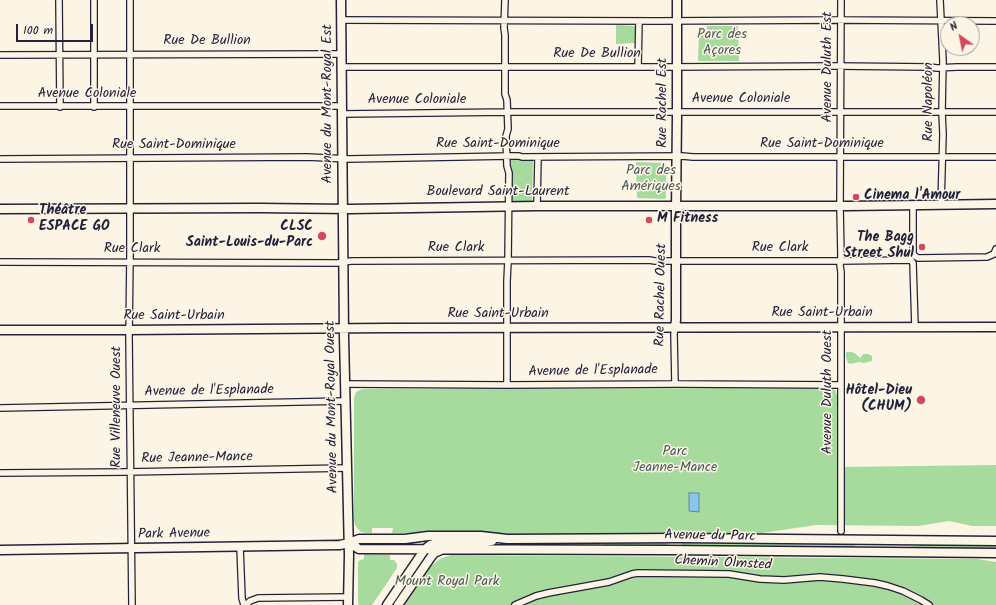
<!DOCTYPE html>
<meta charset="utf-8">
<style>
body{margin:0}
#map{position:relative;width:996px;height:605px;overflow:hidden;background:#fcf5e5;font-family:Kalam,sans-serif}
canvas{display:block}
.north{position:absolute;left:940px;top:16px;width:40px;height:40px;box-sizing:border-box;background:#fcf5e5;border:1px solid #a5a1a1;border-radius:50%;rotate:327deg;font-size:11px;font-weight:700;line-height:16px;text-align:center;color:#22223b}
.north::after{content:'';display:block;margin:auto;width:14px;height:18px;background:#d1495b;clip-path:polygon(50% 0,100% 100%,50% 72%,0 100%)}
.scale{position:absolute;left:16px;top:24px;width:77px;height:18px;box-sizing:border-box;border:2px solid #22223b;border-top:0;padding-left:5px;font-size:12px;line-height:14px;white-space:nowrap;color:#22223b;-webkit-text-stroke:3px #fcf5e5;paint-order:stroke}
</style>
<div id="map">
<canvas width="996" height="605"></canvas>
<div class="north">N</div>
<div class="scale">100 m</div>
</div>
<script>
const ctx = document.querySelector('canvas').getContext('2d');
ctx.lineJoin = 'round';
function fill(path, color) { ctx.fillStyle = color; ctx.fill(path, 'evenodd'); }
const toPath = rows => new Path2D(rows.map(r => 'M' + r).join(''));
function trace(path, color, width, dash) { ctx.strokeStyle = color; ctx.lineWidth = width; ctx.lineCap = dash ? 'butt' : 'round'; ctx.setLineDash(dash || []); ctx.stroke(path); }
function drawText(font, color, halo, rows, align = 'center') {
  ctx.font = font + ' Kalam,sans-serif'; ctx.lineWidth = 3; ctx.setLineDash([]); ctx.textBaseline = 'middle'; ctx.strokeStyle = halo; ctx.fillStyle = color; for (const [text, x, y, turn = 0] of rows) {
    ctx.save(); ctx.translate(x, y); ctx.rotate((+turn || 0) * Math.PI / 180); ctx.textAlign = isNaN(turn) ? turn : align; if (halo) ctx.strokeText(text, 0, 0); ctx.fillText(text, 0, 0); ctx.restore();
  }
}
fill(toPath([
 [616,25,634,26,635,27,635,43,616,44],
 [707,26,738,26,739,61,698,61,699,35,707,35],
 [511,160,533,160,532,201,512,201],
 [636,162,665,163,666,164,666,197,665,199,637,198],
 [846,352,852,352,856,354,860,358,863,354,868,354,872,356,872,361,864,363,859,362,850,364,848,363,846,357],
 [829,388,830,389,834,389,836,391,836,394,837,394,838,467,996,465,996,526,972,526,949,521,918,526,816,525,755,534,500,534,392,533,393,528,372,528,372,533,366,533,361,532,358,529,355,525,354,520,354,398,356,392,362,389],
 [622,543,668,543,668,547,604,545,604,544],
 [681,543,855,545,855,548,681,547],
 [922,545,996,545,996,549,909,548,909,547],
 [364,554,390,555,390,560,394,560,397,564,397,568,372,605,359,605,358,603,358,562,360,560,364,559],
 [451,555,977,559,996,562,996,605,405,605,431,566,440,559,439,559]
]), '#a7db9d');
const water = toPath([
 [689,493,699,493,699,512,689,511,689,493]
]);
fill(water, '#8ac6ea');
trace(water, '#6084a4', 1);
const street = toPath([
 [59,0,60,107],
 [94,0,94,107],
 [130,0,130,256,129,337,132,605],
 [505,0,504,28,505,35,505,94,507,100,508,129,506,136,507,166,509,173,508,261,507,281,507,385],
 [841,0,840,206,841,257,840,265,841,272,841,531],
 [940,0,943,61,942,112,943,134,941,205],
 [341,20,658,21,837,20,996,21],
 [0,55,341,54],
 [342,67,670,67,836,66,929,67,937,68,957,67,996,67],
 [638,67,639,21],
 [0,106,342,106],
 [342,114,510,112,996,112],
 [0,159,307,157,349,159,510,156,519,156,522,157,682,156,693,157,996,157],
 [913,205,913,254,915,256,918,258,987,257,994,254,996,249],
 [537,206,538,157],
 [0,262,337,263,351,261,649,260,655,261,840,261,911,260,913,263,915,327],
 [675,328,674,334,675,384],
 [345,384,507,385,678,384,841,385],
 [0,408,346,401],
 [0,473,126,472,347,468],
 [240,547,242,598,244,605],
 [246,605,250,601,258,598,348,597],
 [515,605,536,596,548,593,609,582,632,574,638,573,729,574,760,579,784,580,820,577,843,579,875,583,888,586,903,591,921,600,929,605]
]);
const secondary = toPath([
 [341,0,344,336,349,555,348,605],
 [0,209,259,208,350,209,537,206,847,206,996,204],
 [675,328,676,320,676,212,677,116,677,0],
 [0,330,124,330,387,328,996,327],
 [349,543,359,549,667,550,996,553],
 [0,550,340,545,349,543,359,539,405,539,428,536,481,536,507,539,681,538,996,541],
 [387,605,425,549,430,545,439,542,481,542,492,541],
 [398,605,431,557,434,553,441,550]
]);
trace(street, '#22223b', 8);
trace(secondary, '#22223b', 11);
trace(street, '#fcf5e5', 5.5);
trace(secondary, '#fcf5e5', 8);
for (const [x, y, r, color] of [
 [856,197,4,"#d1495b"],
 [31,220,4,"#d1495b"],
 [649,220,4,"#d1495b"],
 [322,236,5,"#d1495b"],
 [922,247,4,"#d1495b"],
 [921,400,5,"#d1495b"]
]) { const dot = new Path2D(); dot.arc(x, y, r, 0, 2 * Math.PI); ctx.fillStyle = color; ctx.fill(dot); trace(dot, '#fcf5e5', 1.5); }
drawText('14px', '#4a5a58', '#fcf5e5', [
 ["Parc des",722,36],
 ["Açores",722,52],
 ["Parc des",651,172],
 ["Amériques",651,188],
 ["Parc",675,453],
 ["Jeanne-Mance",675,469],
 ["Mount Royal Park",447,583]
]);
drawText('14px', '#22223b', '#fcf5e5', [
 ["Rue De Bullion",207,42],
 ["Rue De Bullion",597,55],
 ["Avenue Duluth Est",829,67,-90],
 ["Avenue Coloniale",87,95],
 ["Avenue Coloniale",741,100],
 ["Avenue Coloniale",417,101],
 ["Rue Napoléon",930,102,-90],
 ["Rue Rachel Est",664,103,-90],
 ["Avenue du Mont-Royal Est",329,104,-90],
 ["Rue Saint-Dominique",498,145],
 ["Rue Saint-Dominique",822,145],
 ["Rue Saint-Dominique",174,146],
 ["Boulevard Saint-Laurent",498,193],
 ["Rue Clark",456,249],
 ["Rue Clark",780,249],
 ["Rue Clark",132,250],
 ["Rue Rachel Ouest",662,295,-89],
 ["Rue Saint-Urbain",822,314],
 ["Rue Saint-Urbain",498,315],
 ["Rue Saint-Urbain",174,317],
 ["Avenue de l'Esplanade",593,372,-1],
 ["Avenue de l'Esplanade",209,392,-1],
 ["Avenue Duluth Ouest",829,392,-90],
 ["Rue Villeneuve Ouest",118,407,-90],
 ["Avenue du Mont-Royal Ouest",333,407,-91],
 ["Rue Jeanne-Mance",197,459,-1],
 ["Park Avenue",174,535,-1],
 ["Avenue du Parc",710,537,1],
 ["Chemin Olmsted",723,564,3]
]);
drawText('bold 14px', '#22223b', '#fcf5e5', [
 ["Cinema l'Amour",864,197],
 ["Théâtre",39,212],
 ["ESPACE GO",39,228],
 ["M Fitness",657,220],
 ["CLSC",313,228,"right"],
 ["Saint-Louis-du-Parc",313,244,"right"],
 ["The Bagg",914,239,"right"],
 ["Street Shul",914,255,"right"],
 ["Hôtel-Dieu",912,392,"right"],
 ["(CHUM)",912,408,"right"]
], 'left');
</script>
